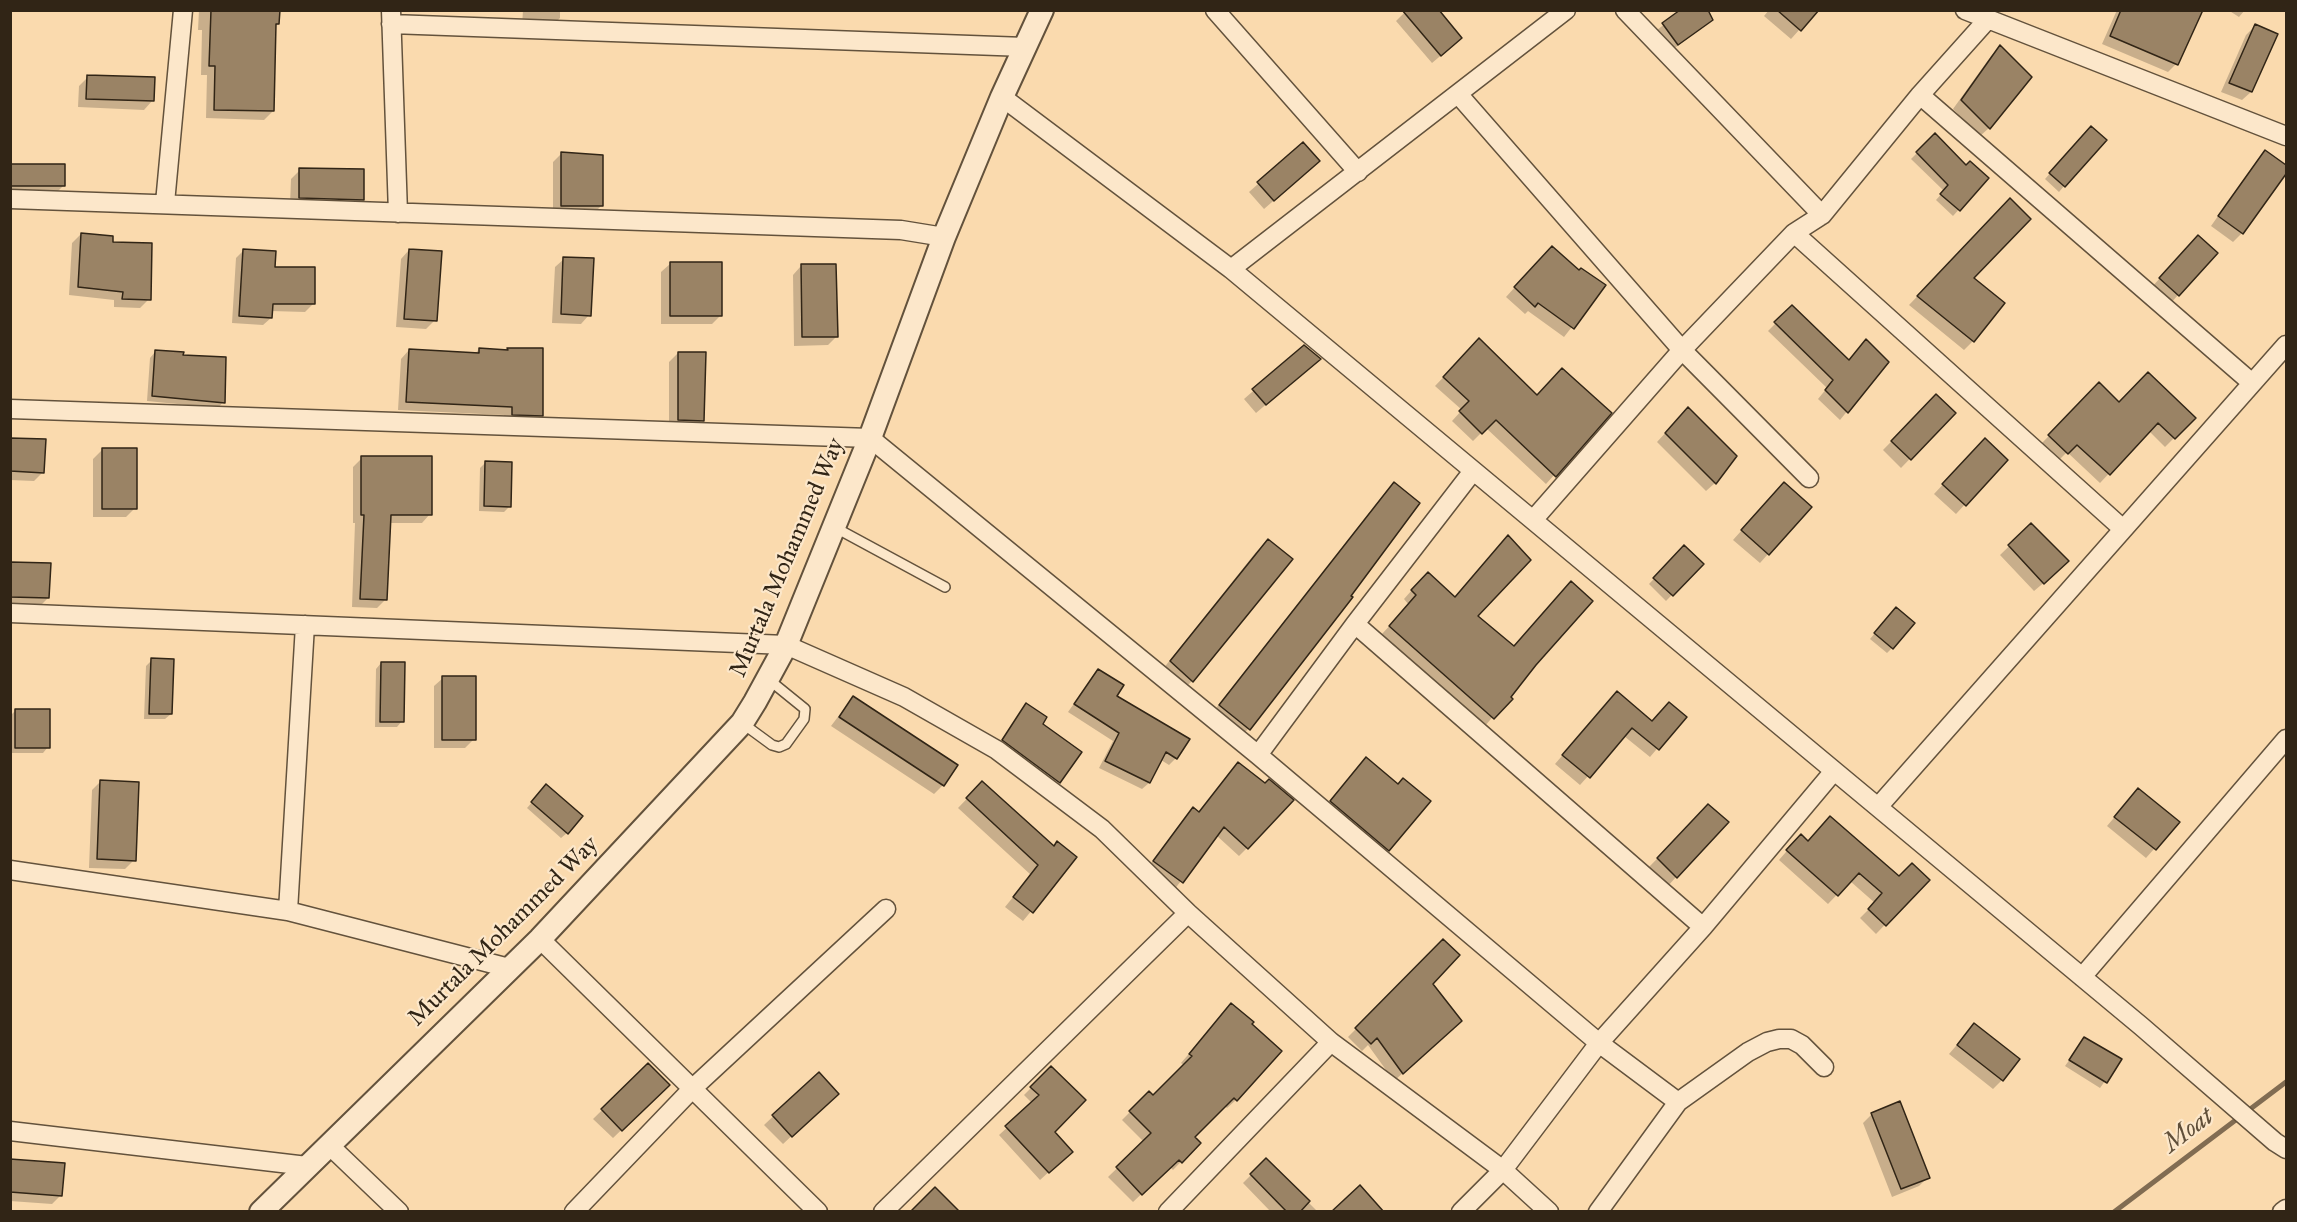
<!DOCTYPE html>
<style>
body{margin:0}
#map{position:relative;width:2297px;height:1222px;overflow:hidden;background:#fadaae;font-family:"IM FELL Great Primer",serif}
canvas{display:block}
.frame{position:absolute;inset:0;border:12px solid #312516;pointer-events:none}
</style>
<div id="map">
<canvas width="2297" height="1222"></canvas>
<div class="frame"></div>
</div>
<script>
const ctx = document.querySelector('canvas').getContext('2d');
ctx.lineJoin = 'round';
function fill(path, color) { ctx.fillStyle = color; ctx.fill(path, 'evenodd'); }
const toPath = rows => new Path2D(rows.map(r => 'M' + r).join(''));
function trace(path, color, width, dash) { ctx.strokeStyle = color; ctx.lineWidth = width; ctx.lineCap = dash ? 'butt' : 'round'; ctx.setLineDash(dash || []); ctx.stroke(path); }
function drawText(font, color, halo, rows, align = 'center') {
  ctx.font = font + ' "IM FELL Great Primer",serif'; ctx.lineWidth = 4.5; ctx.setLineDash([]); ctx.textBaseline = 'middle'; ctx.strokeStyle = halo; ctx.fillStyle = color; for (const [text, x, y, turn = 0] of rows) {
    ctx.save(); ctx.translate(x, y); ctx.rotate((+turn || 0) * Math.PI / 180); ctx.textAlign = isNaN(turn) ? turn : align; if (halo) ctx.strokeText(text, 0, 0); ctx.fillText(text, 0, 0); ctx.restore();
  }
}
fill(toPath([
 [199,10,278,10,278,24,274,27,273,111,264,120,206,118,207,75,201,75,202,30,198,30],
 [523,10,560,10,560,18,551,27,522,26],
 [1407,10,1451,47,1432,63,1396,21],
 [1683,10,1706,25,1672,50,1657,30],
 [1769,10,1817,10,1791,39,1764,16],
 [2117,10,2202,10,2176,64,2168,72,2102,44],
 [2228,10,2245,10,2239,17],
 [2255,26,2276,35,2251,92,2242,100,2221,92,2246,35],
 [2000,47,1989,128,1980,136,1953,109,1991,56],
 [88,77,152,101,144,110,78,107,79,86],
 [2086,133,2064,186,2059,192,2045,179],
 [1935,135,1966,167,1987,178,1953,216,1936,200,1944,191,1911,159],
 [1303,144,1309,170,1264,209,1249,192],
 [2265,152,2286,167,2286,171,2242,233,2233,242,2211,226,2257,161],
 [562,153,602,205,593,214,553,214,553,162],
 [10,165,63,186,54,195,10,195],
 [300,170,362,199,353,208,290,206,291,179],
 [2010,200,1972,278,1973,341,1964,350,1909,305],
 [81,234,111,244,149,299,140,308,114,307,114,300,69,295,72,243],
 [2189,246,2178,295,2170,304,2151,288],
 [244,250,274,268,313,304,305,312,271,311,271,318,263,325,232,323,236,258],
 [409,250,435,320,426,329,396,327,401,259],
 [1543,256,1604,286,1564,337,1528,311,1525,314,1506,297],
 [564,259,589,315,581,324,552,323,555,267],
 [670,264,721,315,712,324,661,324,661,272],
 [801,266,837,336,828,345,794,346,793,275],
 [1792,307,1848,362,1887,362,1840,420,1818,399,1827,388,1768,331],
 [1479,340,1537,397,1610,413,1546,484,1486,428,1473,441,1452,421,1462,410,1435,386],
 [1304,347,1310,367,1256,413,1244,399],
 [479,349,508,349,542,415,534,423,504,422,504,415,398,410,401,359,409,350,475,354],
 [155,352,182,356,223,402,218,408,147,401,150,358],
 [678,353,702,420,693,429,669,429,669,362],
 [2099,385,2119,404,2194,418,2165,447,2149,431,2100,483,2067,452,2058,461,2041,444],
 [1936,396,1954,413,1901,468,1883,450],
 [1679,418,1715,483,1706,491,1657,442],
 [10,439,43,472,34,481,10,480],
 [1976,449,2006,460,1956,514,1934,494],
 [102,450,135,508,126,517,93,517,93,459],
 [362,458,430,514,422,523,389,523,386,599,377,608,352,607,355,523,353,523,353,467],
 [485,463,510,506,504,512,479,511,480,468],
 [1394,484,1349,596,1351,598,1248,729,1238,740,1209,717,1384,495],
 [1775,493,1768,554,1760,563,1733,540],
 [2031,525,2059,570,2034,591,2000,555],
 [1268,541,1192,681,1180,693,1159,674,1256,552],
 [1684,548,1702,564,1666,601,1649,584],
 [10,564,48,598,39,607,10,605],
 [1419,582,1454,598,1513,648,1590,601,1485,726,1381,635,1409,605,1404,599],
 [1890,615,1892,648,1887,653,1870,639],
 [152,660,171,714,165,719,144,719,146,666],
 [381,663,402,721,397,727,375,727,376,669],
 [1098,670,1115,696,1176,758,1169,765,1161,760,1149,783,1142,789,1099,768,1113,741,1068,712],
 [443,678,474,739,465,748,434,748,434,686],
 [853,697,943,785,934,794,831,726],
 [1609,701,1652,723,1684,717,1650,757,1624,736,1580,785,1555,764],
 [1026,705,1041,724,1080,753,1053,788,997,746],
 [16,710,48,747,43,753,10,753,10,716],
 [1238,764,1247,848,1239,856,1216,835,1174,890,1146,870,1185,817,1193,809,1198,813],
 [1358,768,1388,850,1379,859,1322,810],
 [101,781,134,860,125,869,89,868,92,790],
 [982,783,1053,848,1075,858,1023,921,1005,907,1031,875,958,808],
 [541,792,567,833,561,838,527,808],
 [2130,799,2178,822,2146,858,2107,826],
 [1709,806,1676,877,1668,886,1649,867],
 [1808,842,1899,878,1928,880,1876,934,1860,918,1875,903,1850,881,1828,904,1779,860,1792,845],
 [1443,941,1431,984,1452,1029,1394,1081,1368,1045,1362,1051,1348,1037],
 [1231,1005,1236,1100,1227,1108,1224,1105,1193,1137,1199,1143,1173,1170,1170,1167,1133,1202,1108,1177,1144,1142,1122,1120,1149,1093,1153,1097,1185,1066,1181,1063],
 [1974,1025,2002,1080,1993,1089,1949,1054],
 [2085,1038,2120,1060,2100,1088,2065,1066],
 [648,1065,668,1085,613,1138,593,1119],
 [1051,1068,1053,1132,1063,1159,1040,1180,999,1135,1033,1104,1024,1095],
 [818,1074,828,1102,783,1144,764,1125],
 [1872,1114,1928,1177,1919,1186,1892,1197,1863,1123],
 [10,1160,61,1195,52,1204,10,1201],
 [1266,1160,1318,1212,1271,1212,1243,1183]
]), '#0003');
trace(toPath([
 [2114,1212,2286,1082]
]), '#816c52', 5);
const building = toPath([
 [211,10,280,10,279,24,276,24,274,111,214,110,215,66,209,66,211,10],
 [1402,10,1439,10,1462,38,1441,56,1402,10],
 [1680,10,1708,10,1713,20,1678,45,1662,23,1680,10],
 [1777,10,1819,10,1801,31,1777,10],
 [2121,10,2203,10,2178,65,2110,36,2121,10],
 [2255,24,2278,34,2252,92,2229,83,2255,24],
 [2000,45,2032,77,1990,129,1961,100,2000,45],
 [87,75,155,77,154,101,86,99,87,75],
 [2091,126,2107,140,2065,187,2049,173,2091,126],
 [1935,133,1966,165,1970,161,1989,178,1960,211,1940,194,1948,185,1916,152,1935,133],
 [1303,142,1320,161,1274,201,1257,182,1303,142],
 [2265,150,2286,165,2286,174,2243,234,2218,216,2265,150],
 [561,152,603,155,603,206,561,206,561,152],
 [10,164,65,164,65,186,10,186,10,164],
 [299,168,364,169,364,200,299,198,299,168],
 [2010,198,2031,219,1974,278,2005,303,1974,342,1917,296,2010,198],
 [81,233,113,236,113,242,152,243,151,300,122,299,123,292,78,287,81,233],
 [2198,235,2218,253,2179,296,2159,278,2198,235],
 [1552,246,1579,270,1581,268,1606,285,1574,329,1538,303,1535,307,1514,287,1552,246],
 [243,249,276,251,275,267,315,267,315,304,273,304,272,318,239,316,243,249],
 [409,249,442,251,437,321,404,319,409,249],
 [563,257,594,258,591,316,561,314,563,257],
 [670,262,722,262,722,316,670,316,670,262],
 [801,264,836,264,838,337,802,337,801,264],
 [1792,305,1849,360,1866,339,1889,362,1848,413,1825,390,1833,380,1774,322,1792,305],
 [1479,338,1537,395,1562,368,1612,413,1556,477,1496,420,1482,434,1459,411,1469,401,1443,377,1479,338],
 [1304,345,1321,359,1266,405,1252,389,1304,345],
 [479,348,508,350,507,348,543,348,543,416,512,415,512,407,406,402,409,349,479,353,479,348],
 [155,350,184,352,183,355,226,357,225,403,152,396,155,350],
 [678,352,706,352,704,421,678,420,678,352],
 [2148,372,2196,418,2175,439,2158,423,2110,475,2077,445,2068,454,2048,435,2099,382,2119,402,2148,372],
 [1936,394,1956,413,1911,460,1891,441,1936,394],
 [1688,407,1737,456,1716,484,1665,433,1688,407],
 [10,438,46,439,44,473,10,471,10,438],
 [1985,438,2008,460,1966,506,1942,484,1985,438],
 [102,448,137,448,137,509,102,509,102,448],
 [361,456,432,456,432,515,391,515,387,600,360,599,364,515,361,515,361,456],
 [485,461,512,462,511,507,484,506,485,461],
 [1394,482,1420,503,1351,596,1353,597,1250,730,1219,705,1394,482],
 [1784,482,1812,507,1769,555,1741,530,1784,482],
 [2031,523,2069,561,2044,584,2008,545,2031,523],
 [1508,535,1531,560,1478,616,1514,646,1571,581,1593,601,1536,665,1511,697,1513,699,1494,719,1389,626,1416,595,1411,590,1428,572,1455,597,1508,535],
 [1268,539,1293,559,1193,682,1170,661,1268,539],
 [1684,545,1704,564,1673,596,1653,578,1684,545],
 [10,562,51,563,49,598,10,597,10,562],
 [1896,607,1915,623,1893,649,1874,633,1896,607],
 [151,658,174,659,172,714,149,714,151,658],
 [381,662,405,662,404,722,380,722,381,662],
 [1098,669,1124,685,1117,696,1190,739,1177,759,1166,752,1150,783,1105,761,1119,733,1074,704,1098,669],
 [442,676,476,676,476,740,442,740,442,676],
 [1617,691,1652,721,1669,702,1687,717,1659,750,1632,728,1590,778,1562,755,1617,691],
 [853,696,958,765,944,786,839,717,853,696],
 [1026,703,1047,717,1043,724,1082,752,1060,783,1002,740,1026,703],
 [15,709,50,709,50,748,15,748,15,709],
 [1366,757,1398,784,1403,778,1431,801,1389,851,1330,801,1366,757],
 [1238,762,1265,783,1269,779,1294,800,1248,849,1224,827,1183,883,1153,861,1193,807,1199,812,1238,762],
 [100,780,139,782,136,861,97,859,100,780],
 [982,781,1054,846,1057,841,1077,857,1033,913,1013,897,1038,865,966,798,982,781],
 [546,784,583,816,568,834,531,802,546,784],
 [2138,788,2180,822,2156,850,2114,817,2138,788],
 [1708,804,1729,822,1677,878,1657,858,1708,804],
 [1830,816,1899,876,1912,863,1930,880,1886,926,1868,909,1882,893,1859,873,1838,896,1786,850,1801,834,1808,841,1830,816],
 [1443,939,1460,955,1433,984,1462,1021,1403,1074,1377,1038,1371,1044,1355,1028,1443,939],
 [1231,1003,1254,1022,1252,1024,1282,1051,1237,1101,1234,1098,1195,1137,1201,1143,1182,1163,1179,1160,1142,1195,1116,1167,1151,1133,1129,1111,1149,1091,1153,1095,1192,1056,1189,1054,1231,1003],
 [1974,1023,2020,1059,2003,1081,1957,1045,1974,1023],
 [2084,1037,2122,1059,2107,1083,2069,1060,2084,1037],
 [648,1063,670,1085,622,1131,601,1109,648,1063],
 [1051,1066,1086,1100,1055,1132,1073,1152,1049,1173,1005,1126,1039,1095,1030,1087,1051,1066],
 [819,1072,839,1094,792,1137,772,1115,819,1072],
 [1900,1101,1930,1178,1901,1189,1871,1113,1900,1101],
 [1266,1158,1310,1201,1300,1212,1287,1212,1250,1174,1266,1158],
 [10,1159,65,1163,62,1196,10,1192,10,1159],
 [1360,1185,1384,1212,1331,1212,1360,1185],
 [935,1187,960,1212,910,1212,935,1187]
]);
fill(building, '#9a8365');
trace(building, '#312516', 1.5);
const service = toPath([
 [834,527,945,587],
 [742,723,772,745,779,747,786,744,804,719,805,709,768,679]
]);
const minor = toPath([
 [391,10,398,213],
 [1215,10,1358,172],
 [1625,10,1822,215],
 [1965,10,2286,136],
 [391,24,1025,47],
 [1458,94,1682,350,1809,478],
 [1920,95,2252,383],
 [1002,97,1231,269,2141,1026,2275,1142,2286,1149],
 [10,199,901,230,944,237],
 [165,203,183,10],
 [1794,233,2123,529],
 [1231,269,1566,10],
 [10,409,870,438,1258,755,1599,1043,1678,1102],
 [1533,520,1682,350,1794,233,1822,215,1920,95,1988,19],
 [10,613,786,645,904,697,997,750,1102,829,1188,913,1331,1042,1503,1170,1549,1212],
 [1355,624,1703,927],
 [1258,755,1355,624,1473,471],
 [1878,807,2286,345],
 [10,870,288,911,509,968],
 [288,911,305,625],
 [540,939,818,1212],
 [2082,977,2286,739],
 [10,1131,307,1166],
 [329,1145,399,1212],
 [574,1212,693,1088,886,909],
 [883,1212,1188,913],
 [1168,1212,1331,1042],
 [1461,1212,1503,1170,1599,1043,1703,927,1834,771],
 [1598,1212,1678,1102,1748,1052,1767,1042,1779,1039,1791,1039,1802,1045,1824,1067],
 [2282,1212,2286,1209]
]);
const tertiary = toPath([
 [261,1212,540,939,742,723,755,702,786,645,870,438,944,237,1002,97,1042,10]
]);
trace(service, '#63523c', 12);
trace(minor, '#63523c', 21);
trace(tertiary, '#63523c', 26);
trace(service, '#fce7ca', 9);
trace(minor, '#fce7ca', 18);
trace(tertiary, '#fce7ca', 22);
drawText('24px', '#312516', '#fce7ca', [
 ["Murtala Mohammed Way",788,558,-67],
 ["Murtala Mohammed Way",504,932,-45]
]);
drawText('italic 26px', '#604f39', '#fce7ca', [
 ["Moat",2189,1131,-37]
]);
</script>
